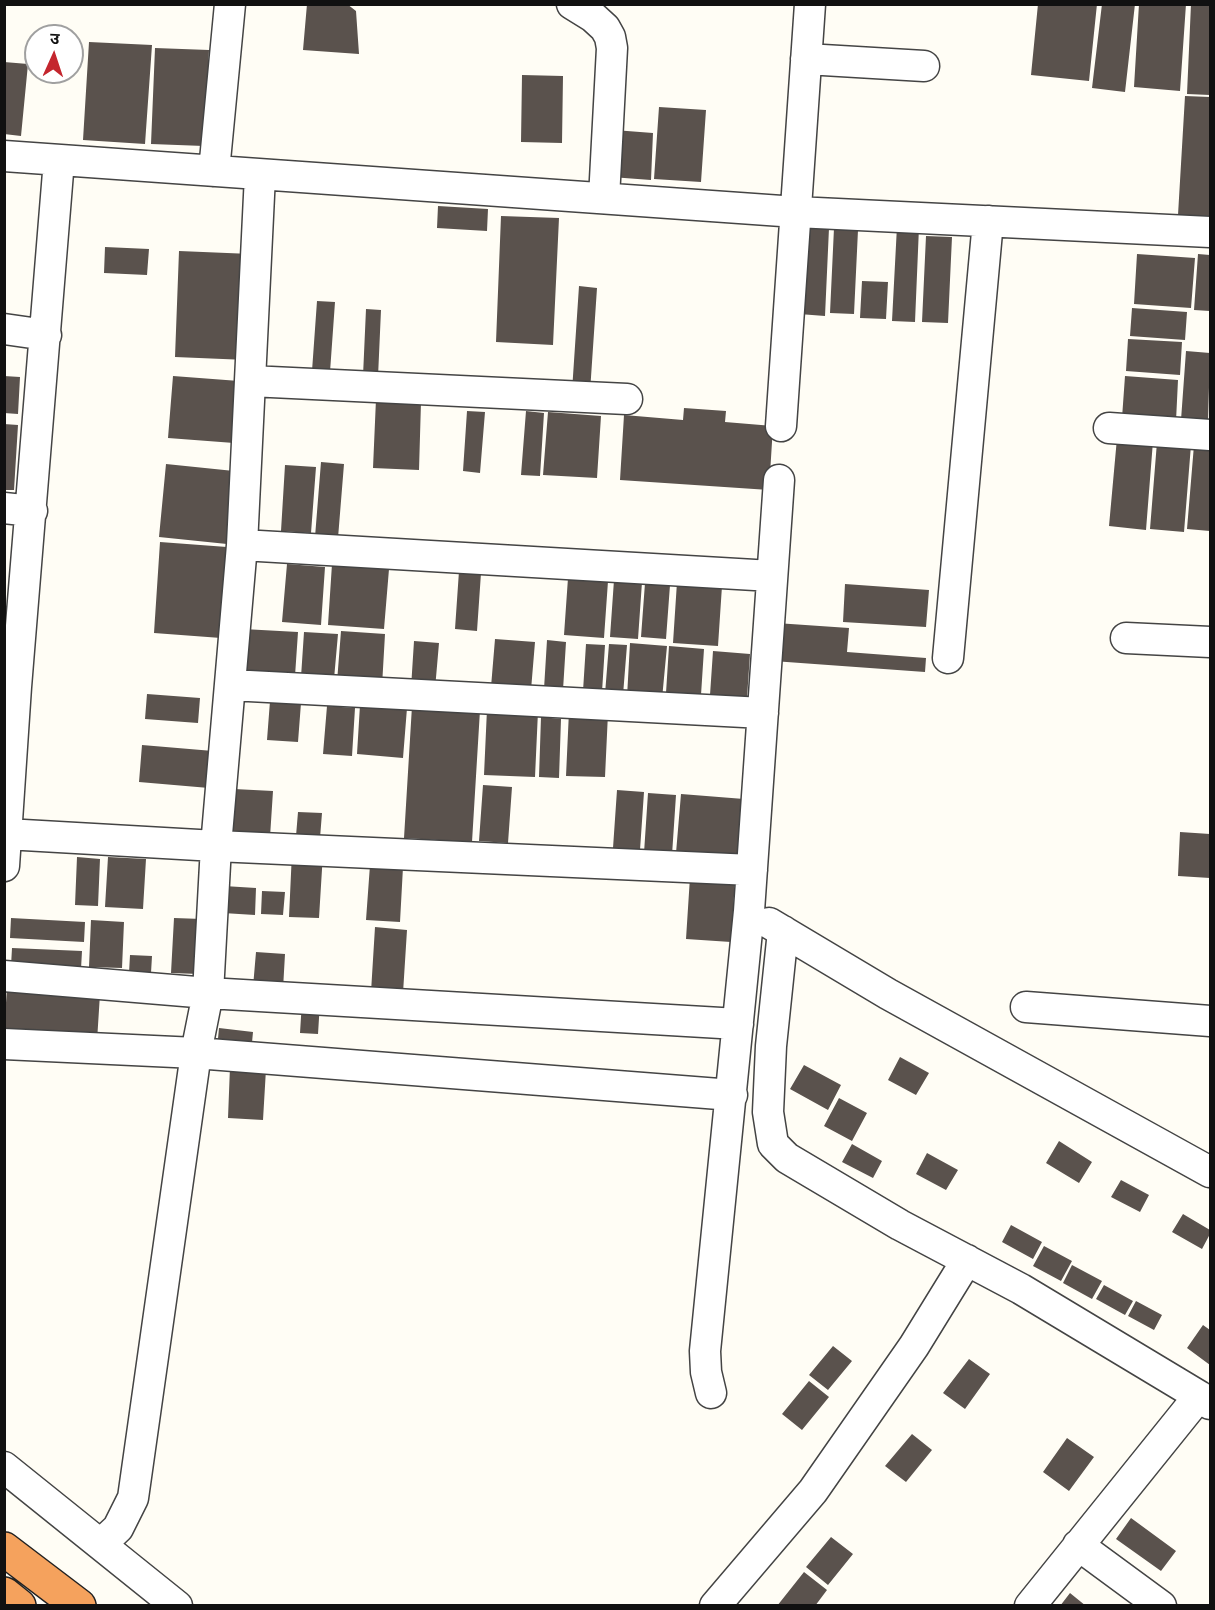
<!DOCTYPE html>
<meta charset="utf-8">
<style>
body{margin:0}
#map{position:relative;width:1215px;height:1610px;overflow:hidden;background:#fffdf5;font-family:"Playfair Display","Noto Sans Devanagari",serif}
canvas{display:block}
.frame{position:absolute;inset:0;border:6px solid #111;pointer-events:none}
.north{position:absolute;left:24px;top:24px;width:60px;height:60px;box-sizing:border-box;background:#fff;border:2px solid #a0a0a0;border-radius:50%;rotate:3deg;font-size:16px;font-weight:700;line-height:24px;text-align:center;color:#111}
.north::after{content:'';display:block;margin:auto;width:21px;height:27px;background:#c4262e;clip-path:polygon(50% 0,100% 100%,50% 72%,0 100%)}
</style>
<div id="map">
<canvas width="1215" height="1610"></canvas>
<div class="frame"></div>
<div class="north">उ</div>
</div>
<script>
const ctx = document.querySelector('canvas').getContext('2d');
ctx.lineJoin = 'round';
function fill(path, color) { ctx.fillStyle = color; ctx.fill(path, 'evenodd'); }
const toPath = rows => new Path2D(rows.map(r => 'M' + r).join(''));
function trace(path, color, width, dash) { ctx.strokeStyle = color; ctx.lineWidth = width; ctx.lineCap = dash ? 'butt' : 'round'; ctx.setLineDash(dash || []); ctx.stroke(path); }
fill(toPath([
 [307,4,347,4,356,11,359,54,303,50],
 [1038,4,1097,4,1089,81,1031,75],
 [1102,4,1135,4,1125,92,1092,88],
 [1139,4,1186,4,1180,91,1134,87],
 [1191,4,1210,4,1210,95,1187,94],
 [89,42,152,45,145,144,83,140],
 [155,48,209,50,204,146,151,144],
 [4,62,28,64,21,136,4,134],
 [522,75,563,76,562,143,521,142],
 [1185,96,1210,97,1210,216,1178,215],
 [659,107,706,110,701,182,654,179],
 [614,130,653,133,651,180,611,177],
 [438,206,488,209,487,231,437,228],
 [501,216,559,218,553,345,496,342],
 [897,226,919,227,915,322,892,321],
 [803,227,829,228,825,316,799,314],
 [834,228,858,230,854,314,830,313],
 [926,236,952,237,948,323,922,322],
 [105,247,149,249,147,275,104,273],
 [179,251,251,254,247,360,175,357],
 [1137,254,1195,258,1191,308,1134,304],
 [1198,254,1210,255,1210,311,1194,310],
 [862,281,888,282,886,319,860,318],
 [579,286,597,288,590,392,572,391],
 [317,301,335,302,330,372,312,371],
 [1132,308,1187,312,1185,340,1130,336],
 [366,309,381,310,378,377,363,376],
 [1128,339,1182,342,1180,375,1126,371],
 [1186,351,1210,353,1208,422,1181,420],
 [4,376,20,377,18,414,4,413],
 [173,376,239,381,234,443,168,438],
 [1125,376,1178,380,1176,421,1122,418],
 [376,399,421,402,419,470,373,468],
 [684,408,726,411,725,422,773,426,769,490,620,480,624,415,683,420],
 [467,411,485,412,480,473,463,471],
 [526,411,544,413,540,476,521,475],
 [548,412,601,416,597,478,543,475],
 [4,424,18,425,14,490,4,490],
 [1117,438,1153,441,1146,530,1109,526],
 [1157,442,1191,445,1184,532,1150,529],
 [1194,445,1210,446,1210,531,1187,529],
 [321,462,344,464,338,538,315,537],
 [166,464,234,471,227,544,159,537],
 [285,465,316,467,311,533,281,531],
 [160,542,227,547,221,638,154,633],
 [287,564,325,567,321,625,282,622],
 [332,564,389,569,384,629,328,625],
 [459,571,481,573,477,631,455,629],
 [568,578,608,581,604,638,564,635],
 [614,580,642,582,638,639,610,637],
 [677,582,722,586,718,646,673,643],
 [645,583,670,585,666,639,641,637],
 [845,584,929,590,926,627,843,622],
 [776,623,849,628,847,652,926,658,925,672,773,661],
 [243,629,298,632,295,676,240,673],
 [341,631,385,634,382,686,337,682],
 [304,632,338,634,334,679,301,677],
 [495,639,535,642,531,690,491,687],
 [547,640,566,642,563,690,544,689],
 [414,641,439,643,435,689,411,688],
 [630,643,667,646,662,699,627,697],
 [586,644,605,645,602,692,583,691],
 [609,644,627,645,623,695,605,694],
 [669,646,704,649,701,695,666,693],
 [713,651,750,654,747,698,710,695],
 [147,694,200,698,198,723,145,719],
 [270,701,301,703,298,742,267,740],
 [360,705,407,708,403,758,357,754],
 [327,706,355,708,352,756,323,754],
 [412,706,480,710,472,842,404,838],
 [487,709,538,711,535,777,484,775],
 [569,711,608,713,605,777,566,776],
 [541,717,561,719,559,778,539,777],
 [142,745,213,751,209,788,139,782],
 [483,785,512,787,508,843,479,841],
 [234,789,273,791,270,837,231,834],
 [617,790,644,792,640,850,613,848],
 [648,793,676,795,672,855,644,853],
 [681,794,744,799,740,858,676,853],
 [298,812,322,813,320,838,296,836],
 [1180,832,1210,834,1210,878,1178,876],
 [292,852,323,853,319,918,289,917],
 [77,857,100,859,98,906,75,905],
 [108,857,146,859,143,909,105,907],
 [370,865,403,867,400,922,366,920],
 [690,877,735,880,731,942,686,939],
 [224,886,256,888,255,915,223,913],
 [262,891,285,892,283,915,261,914],
 [11,918,85,922,84,942,10,938],
 [174,918,202,919,199,974,171,973],
 [91,920,124,922,122,968,89,967],
 [375,927,407,930,403,993,371,992],
 [12,948,82,951,81,969,11,966],
 [256,952,285,954,283,989,253,987],
 [130,955,152,956,151,973,129,973],
 [7,987,100,994,97,1041,4,1034],
 [302,1001,320,1002,318,1034,300,1033],
 [219,1028,253,1032,251,1053,217,1049],
 [900,1057,929,1073,916,1095,888,1080],
 [804,1065,841,1085,828,1110,790,1089],
 [230,1067,266,1069,263,1120,228,1118],
 [839,1098,867,1113,852,1141,824,1126],
 [1059,1141,1092,1162,1079,1183,1046,1163],
 [852,1144,882,1161,873,1178,842,1162],
 [927,1153,958,1170,946,1190,916,1174],
 [1121,1180,1149,1195,1140,1212,1111,1197],
 [1183,1214,1210,1230,1210,1234,1202,1249,1172,1232],
 [1011,1225,1042,1242,1033,1259,1002,1242],
 [1044,1246,1072,1261,1061,1281,1033,1266],
 [1072,1265,1102,1281,1092,1299,1063,1283],
 [1104,1285,1133,1301,1125,1315,1096,1299],
 [1136,1301,1162,1315,1154,1330,1128,1316],
 [1203,1325,1210,1330,1210,1365,1187,1348],
 [833,1346,852,1361,828,1390,809,1375],
 [969,1359,990,1374,965,1409,943,1393],
 [809,1381,829,1397,802,1430,782,1414],
 [912,1434,932,1450,906,1482,885,1466],
 [1067,1438,1094,1457,1069,1491,1043,1472],
 [1131,1518,1176,1551,1161,1571,1116,1539],
 [831,1537,853,1554,828,1585,806,1567],
 [804,1572,827,1590,815,1606,777,1606],
 [1070,1593,1086,1606,1060,1606]
]), '#5a524d');
const minor = toPath([
 [572,4,593,17,605,28,610,37,612,48,604,198],
 [806,59,924,66],
 [4,156,796,212,1210,232],
 [214,171,230,4],
 [4,329,46,335],
 [250,381,627,399],
 [781,426,810,4],
 [1109,428,1210,435],
 [4,508,32,511],
 [242,545,772,576],
 [1126,638,1210,642],
 [948,658,988,221],
 [230,685,763,713],
 [6,834,216,846,752,870],
 [4,866,16,687,59,160],
 [769,923,888,994,1210,1172],
 [783,931,771,1046,768,1112,773,1144,787,1158,900,1225,1021,1289,1199,1396],
 [4,976,208,993,738,1024],
 [1026,1007,1210,1021],
 [4,1044,196,1053,732,1095],
 [711,1393,706,1372,705,1351,749,911,779,480],
 [4,1467,177,1606],
 [101,1544,118,1528,133,1498,196,1053,208,993,216,846,242,545,260,175],
 [1078,1545,1161,1606],
 [715,1606,813,1491,914,1346,967,1260],
 [1030,1606,1199,1396,1210,1404]
]);
const highway = toPath([
 [4,1549,79,1606],
 [4,1594,19,1606]
]);
trace(minor, '#444', 33);
trace(highway, '#222', 36);
trace(minor, '#fff', 30);
trace(highway, '#f5a25d', 33);
</script>
